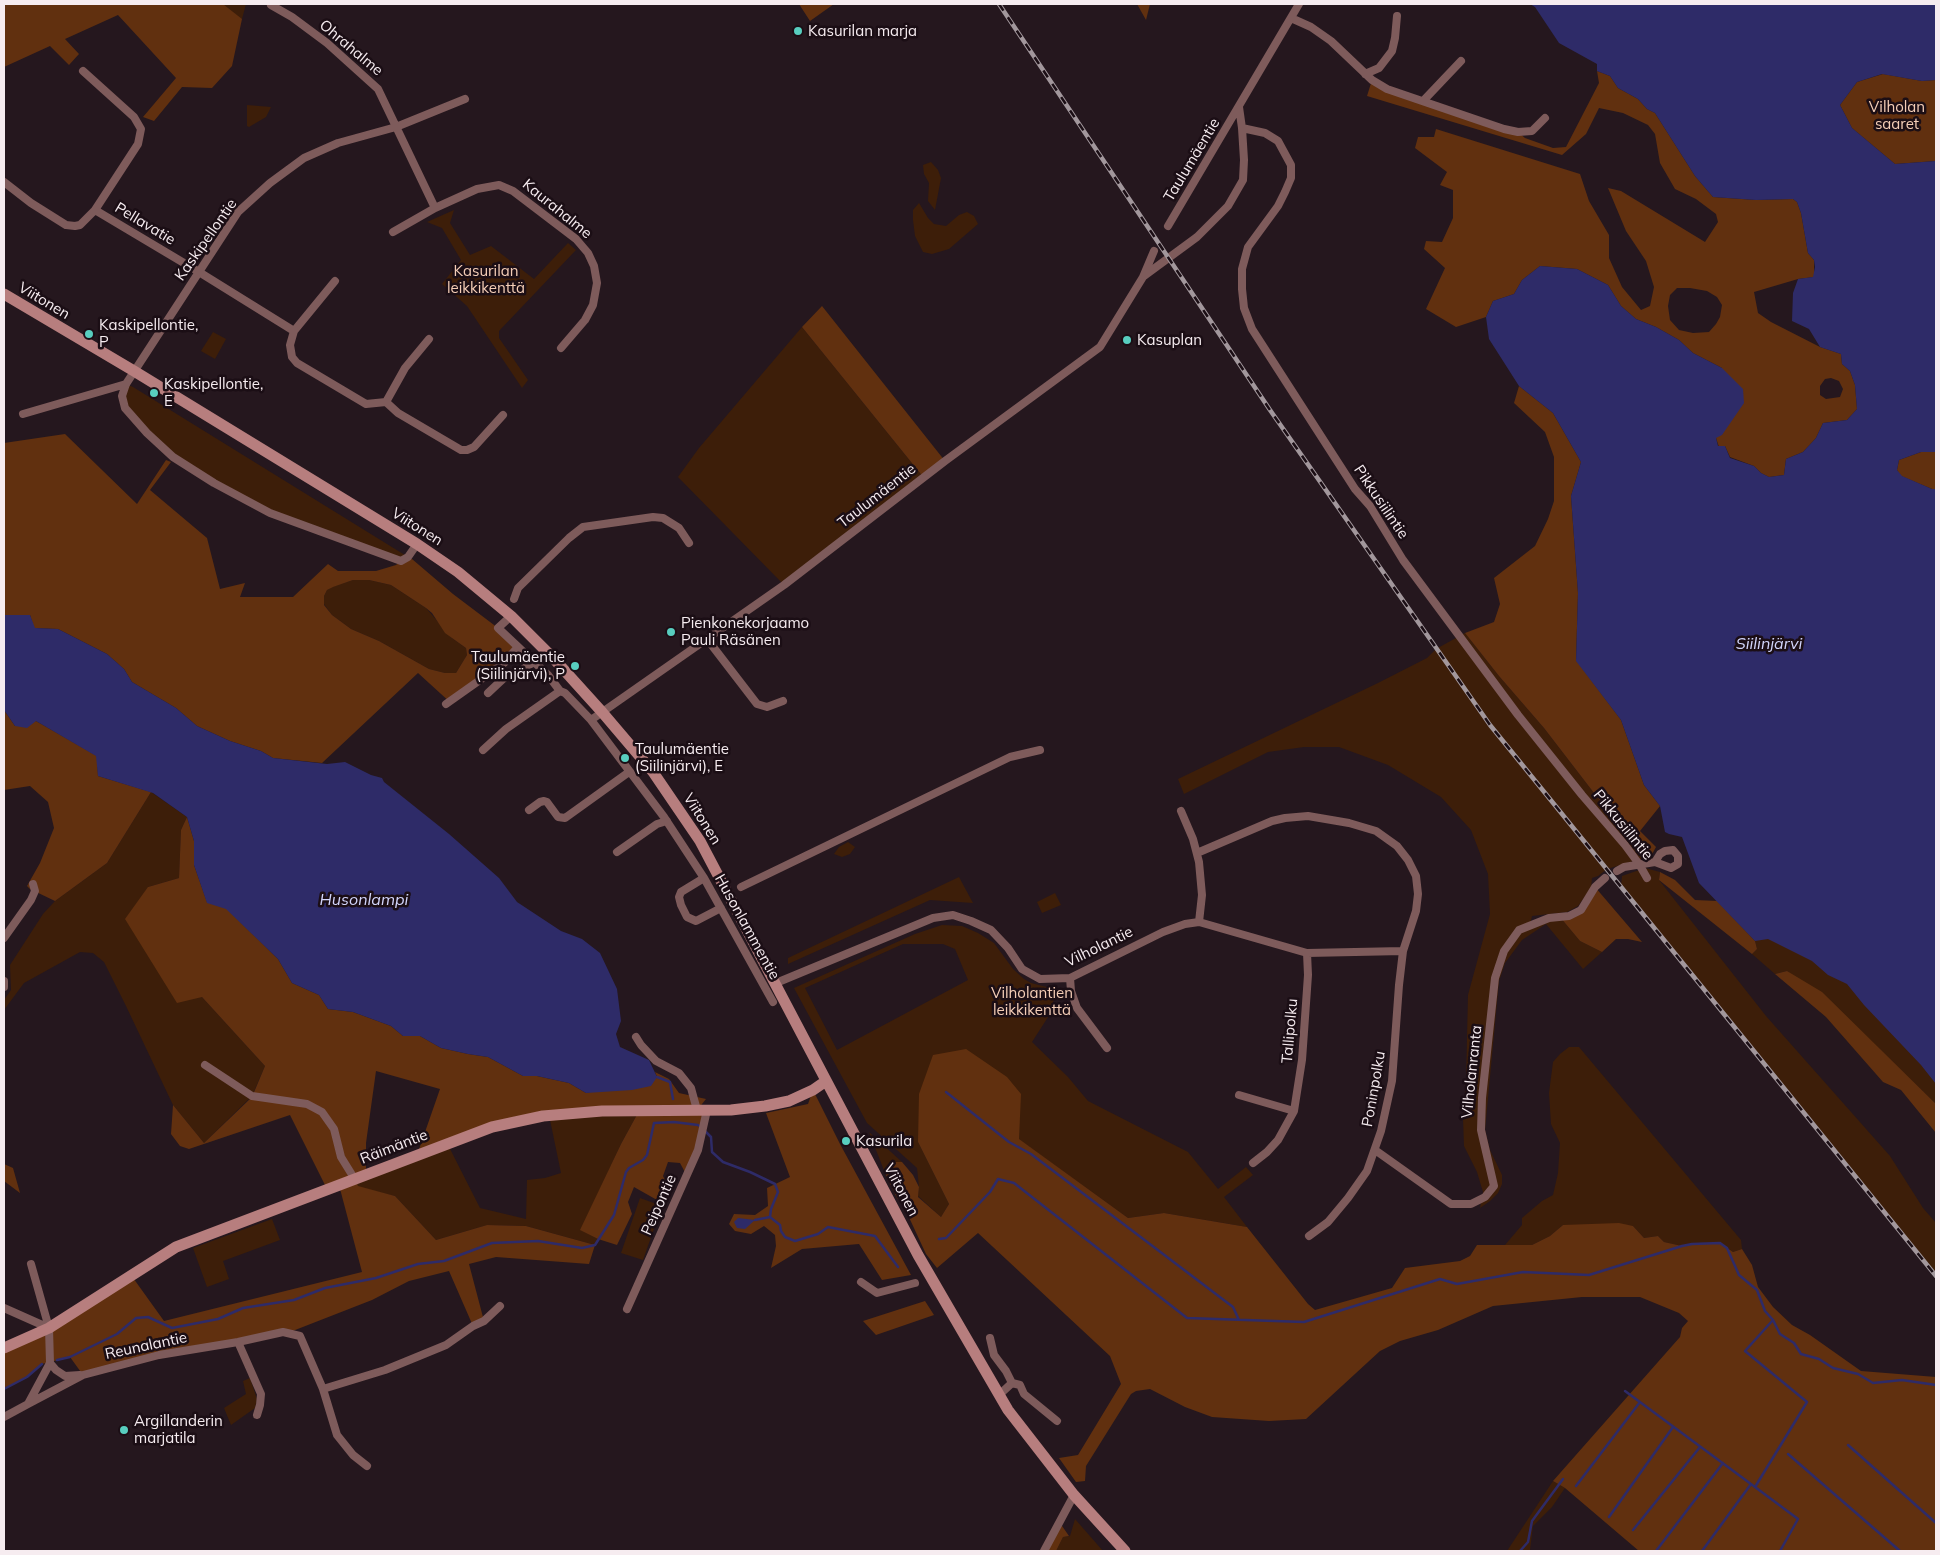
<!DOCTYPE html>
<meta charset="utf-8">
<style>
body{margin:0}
#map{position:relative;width:1940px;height:1555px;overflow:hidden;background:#25171e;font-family:Mulish,sans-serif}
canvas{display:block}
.frame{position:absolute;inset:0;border:5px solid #f6ecf0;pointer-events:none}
</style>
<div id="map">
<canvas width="1940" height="1555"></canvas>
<div class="frame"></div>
</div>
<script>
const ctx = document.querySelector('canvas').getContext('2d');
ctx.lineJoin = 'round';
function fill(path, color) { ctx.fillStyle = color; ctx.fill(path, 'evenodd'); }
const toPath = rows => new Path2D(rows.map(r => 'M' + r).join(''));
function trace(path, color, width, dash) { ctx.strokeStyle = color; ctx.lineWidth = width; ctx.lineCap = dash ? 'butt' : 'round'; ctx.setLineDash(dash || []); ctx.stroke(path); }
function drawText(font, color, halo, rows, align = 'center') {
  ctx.font = font + ' Mulish,sans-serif'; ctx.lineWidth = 5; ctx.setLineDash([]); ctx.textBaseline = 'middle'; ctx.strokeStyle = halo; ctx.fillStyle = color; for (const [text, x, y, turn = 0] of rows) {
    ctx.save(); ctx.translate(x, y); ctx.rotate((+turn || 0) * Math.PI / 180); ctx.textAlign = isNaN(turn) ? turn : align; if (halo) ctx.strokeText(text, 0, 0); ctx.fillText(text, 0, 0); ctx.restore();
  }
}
fill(toPath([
 [223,4,246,4,242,19,241,19],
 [247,105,271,107,266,117,249,127,247,126],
 [931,162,938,170,941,178,935,210,928,201,929,183,924,174,923,165],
 [919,203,928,218,934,224,946,226,959,215,967,212,974,216,978,224,949,249,932,254,923,252,915,236,913,220,913,210],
 [454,210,450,223,470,255,491,246,534,279,568,243,576,250,499,331,499,338,528,380,522,388,467,306,442,284,461,260,442,228,427,222],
 [802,327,924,478,784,585,678,477,699,448],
 [213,332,226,339,215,359,201,351],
 [126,384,133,387,408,557,405,559,270,513,188,467,125,408],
 [353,580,369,580,391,585,426,608,452,638,466,648,467,655,456,673,445,673,429,669,379,641,351,629,332,615,324,604,324,596,327,590,332,587],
 [1465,633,1499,676,1544,728,1644,858,1607,869,1598,876,1592,878,1591,888,1578,906,1567,912,1532,916,1530,925,1560,917,1580,941,1602,952,1583,969,1546,924,1522,940,1505,963,1499,981,1485,1130,1490,1150,1502,1175,1502,1184,1498,1193,1490,1201,1480,1208,1483,1192,1477,1172,1464,1146,1463,1118,1466,1083,1468,995,1490,914,1488,874,1471,830,1441,797,1388,765,1339,747,1304,747,1268,752,1184,794,1178,779,1378,683,1427,658,1436,649],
 [151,792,187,817,181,830,179,878,148,887,202,997,265,1066,252,1096,204,1143,173,1105,126,1006,104,962,93,953,80,952,24,983,4,1010,4,1000,11,990,10,965,43,914,55,901,107,863],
 [848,842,855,847,850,854,842,857,834,854,839,847],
 [1645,868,1660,872,1659,880,1766,1016,1890,1156,1923,1208,1936,1223,1936,1277,1621,886,1622,876],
 [1743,869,1936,1063,1936,1104,1866,1036,1787,971,1775,974,1752,954,1757,949,1755,941,1700,883,1718,873],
 [959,877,973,903,930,900,788,964,788,958],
 [1055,893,1061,905,1042,913,1037,902],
 [942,925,962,926,978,933,994,943,1013,969,1024,979,1031,983,1058,990,1051,1007,1050,1014,1032,1042,1068,1077,1088,1101,1188,1152,1218,1189,1246,1167,1253,1175,1224,1197,1247,1227,1164,1213,1128,1218,1018,1139,1020,1094,918,1142,949,1204,941,1217,918,1196,919,1187,917,1168,867,1123,794,988,915,934],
 [903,944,943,944,955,949,968,980,837,1050,805,988],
 [1569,1047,1579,1047,1741,1240,1742,1249,1733,1252,1720,1243,1692,1244,1682,1246,1664,1242,1658,1236,1644,1238,1633,1226,1563,1225,1550,1236,1532,1245,1505,1245,1522,1225,1522,1218,1542,1201,1553,1195,1558,1173,1560,1143,1551,1124,1549,1093,1553,1062,1560,1054],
 [639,1111,621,1144,581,1230,598,1239,595,1245,526,1226,487,1225,436,1240,395,1196,358,1187,354,1178,447,1143,480,1208,526,1219,527,1180,545,1178,561,1173,549,1115],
 [869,1132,902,1162,892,1162,885,1173],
 [640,1198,662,1206,643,1260,621,1253],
 [272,1219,280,1240,223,1261,229,1279,207,1287,193,1248],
 [250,1378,257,1399,255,1408,231,1425,224,1408,246,1394,243,1381],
 [1553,1481,1565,1488,1552,1507,1533,1526,1530,1550,1507,1551],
 [1075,1519,1103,1551,1056,1551,1063,1537,1070,1536]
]), '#3d1e09');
fill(toPath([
 [4,4,223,4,242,19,232,66,212,88,182,87,154,121,143,117,176,78,118,15,65,39,79,54,69,65,50,46,4,67],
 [799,4,834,4,810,21],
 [1137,4,1150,4,1146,20],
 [1597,71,1610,76,1618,88,1638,99,1647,109,1655,113,1695,176,1713,197,1756,200,1793,199,1797,202,1801,213,1808,253,1814,260,1814,277,1798,279,1754,292,1758,313,1771,322,1820,347,1841,354,1842,364,1850,371,1855,385,1857,409,1847,420,1823,423,1816,438,1803,452,1786,459,1784,475,1769,477,1761,473,1754,466,1730,457,1725,446,1719,447,1716,438,1722,368,1693,353,1679,340,1656,327,1636,319,1621,306,1608,285,1577,269,1540,266,1522,280,1514,294,1493,301,1486,317,1456,327,1426,309,1445,268,1424,249,1426,241,1442,242,1453,218,1453,190,1440,185,1447,172,1415,148,1418,137,1434,137,1436,129,1580,174,1589,201,1609,235,1609,258,1622,287,1641,310,1650,306,1654,287,1646,261,1626,231,1608,188,1621,191,1705,242,1718,222,1716,214,1696,199,1675,189,1660,163,1655,134,1648,125,1623,113,1599,108,1586,134,1562,155,1367,96,1372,80,1518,132,1525,138,1553,148,1566,147,1599,83],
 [1677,288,1690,288,1707,291,1717,297,1722,305,1720,317,1716,324,1709,332,1693,333,1679,330,1670,320,1668,306,1670,295],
 [1831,378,1839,381,1843,389,1840,397,1826,399,1820,395,1820,386,1825,379],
 [1883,74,1922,81,1936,80,1936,161,1895,164,1852,128,1840,105,1857,82],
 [822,306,945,461,924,478,802,327],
 [1519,386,1553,413,1581,462,1571,496,1578,593,1576,660,1621,720,1644,785,1660,806,1640,831,1656,847,1651,856,1644,858,1544,728,1499,676,1465,633,1494,622,1500,604,1494,578,1535,546,1548,519,1554,501,1554,457,1545,432,1514,403],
 [65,434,137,504,166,460,171,462,150,490,207,538,220,589,245,583,240,597,293,597,328,564,338,571,376,571,396,565,401,561,412,559,453,594,498,628,518,647,518,657,452,704,418,673,322,763,273,758,261,751,230,741,197,726,176,708,132,682,124,669,107,654,58,629,34,628,30,615,4,616,4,443],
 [353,580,369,580,391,585,426,608,432,613,445,633,466,648,467,655,456,673,445,673,429,669,379,641,351,629,332,615,324,605,324,596,327,590,333,587],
 [1921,452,1936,452,1936,489,1932,489,1901,476,1897,470,1899,460],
 [4,710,15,726,36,721,97,756,98,776,151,792,107,863,55,901,30,889,27,886,40,863,54,828,48,802,30,786,4,790],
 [187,817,194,841,194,865,207,902,226,908,278,959,292,983,319,995,328,1009,353,1012,391,1026,403,1036,420,1036,441,1048,468,1054,488,1057,523,1076,537,1076,569,1083,586,1093,657,1077,655,1072,669,1079,679,1093,706,1099,698,1109,707,1110,687,1176,680,1163,668,1162,663,1176,671,1193,657,1200,634,1187,628,1202,632,1214,617,1245,598,1239,580,1230,621,1144,639,1111,543,1116,417,1155,440,1089,376,1071,366,1143,366,1174,355,1178,358,1186,395,1196,436,1240,487,1225,526,1226,595,1245,589,1264,496,1257,469,1264,484,1321,473,1326,449,1271,409,1281,372,1300,290,1332,283,1332,83,1375,70,1357,42,1364,27,1377,4,1389,4,1348,131,1275,164,1321,362,1272,339,1185,327,1189,290,1115,189,1149,180,1146,171,1134,173,1105,204,1143,252,1097,265,1066,202,997,177,1003,125,919,148,887,179,878,181,830],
 [1660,872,1675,880,1695,900,1717,901,1755,941,1757,949,1752,954,1659,880],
 [1595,887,1642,942,1628,939,1616,939,1602,952,1580,941,1560,917,1581,910],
 [1787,971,1822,992,1936,1104,1936,1133,1901,1090,1883,1082,1826,1017,1775,974],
 [966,1049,1007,1077,1021,1094,1019,1139,1128,1218,1164,1213,1247,1227,1308,1304,1315,1310,1392,1288,1405,1268,1460,1261,1470,1256,1477,1245,1532,1245,1550,1236,1563,1225,1619,1223,1633,1226,1644,1238,1658,1236,1664,1242,1682,1246,1692,1244,1720,1243,1733,1252,1742,1249,1752,1265,1758,1287,1773,1307,1792,1325,1810,1335,1861,1371,1936,1377,1936,1551,1639,1551,1565,1488,1553,1481,1680,1337,1682,1328,1688,1321,1679,1313,1640,1297,1582,1297,1493,1306,1438,1330,1400,1341,1380,1351,1306,1419,1269,1421,1212,1417,1185,1407,1150,1389,1136,1391,1131,1394,1086,1466,1085,1481,1076,1482,1059,1458,1078,1455,1121,1384,1110,1356,978,1233,937,1268,926,1254,907,1213,908,1205,897,1198,885,1173,892,1162,902,1162,913,1175,919,1187,918,1197,941,1217,949,1204,918,1142,919,1094,933,1055],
 [813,1090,840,1144,911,1275,882,1280,859,1244,802,1249,771,1268,776,1246,775,1235,764,1226,751,1234,735,1231,729,1224,734,1214,755,1215,768,1206,767,1188,790,1177,766,1113,808,1104],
 [4,1164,13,1168,20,1193,4,1181],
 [925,1301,934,1315,876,1335,863,1321],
 [1060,1523,1069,1536,1063,1537,1056,1551,1044,1551]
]), '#61300f');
fill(toPath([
 [1530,4,1936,4,1936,80,1922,81,1882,74,1857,82,1840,105,1852,128,1895,164,1936,161,1936,452,1921,452,1899,460,1897,470,1902,476,1932,489,1936,489,1936,1084,1921,1065,1864,1005,1847,984,1828,975,1812,961,1768,939,1755,941,1699,883,1682,837,1669,834,1665,832,1660,806,1644,785,1621,720,1576,661,1578,593,1571,496,1581,462,1553,413,1519,386,1489,339,1486,317,1493,301,1514,294,1522,280,1540,266,1577,269,1608,285,1621,306,1636,319,1656,327,1679,340,1693,353,1722,368,1743,389,1744,403,1722,435,1716,438,1718,446,1725,446,1730,458,1754,466,1761,473,1769,477,1784,475,1786,459,1803,452,1816,438,1823,423,1847,420,1857,409,1855,385,1850,371,1842,364,1841,354,1820,347,1809,329,1792,321,1793,293,1798,279,1813,277,1815,267,1814,260,1808,253,1801,213,1797,202,1793,199,1756,200,1713,197,1695,176,1655,113,1647,109,1638,99,1618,88,1610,76,1597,71,1597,64,1559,43,1535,7],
 [5,615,30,615,35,628,58,629,107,654,124,669,132,682,176,708,197,726,230,741,261,751,273,758,327,764,345,762,371,775,382,778,384,782,449,834,499,878,517,902,561,931,582,939,600,953,617,989,621,1021,616,1034,620,1047,649,1060,657,1077,651,1086,632,1090,586,1093,569,1083,537,1076,523,1076,488,1057,468,1054,441,1048,420,1036,403,1036,391,1026,353,1012,328,1009,319,995,292,983,278,959,226,909,207,903,194,865,194,841,187,817,153,793,98,776,96,756,36,721,27,728,15,726,4,710],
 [738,1218,755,1220,745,1229,737,1228,734,1222]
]), '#2e2b68');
trace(toPath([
 [657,1077,670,1082,673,1099],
 [946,1092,1009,1142,1031,1154,1233,1307,1239,1320],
 [705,1131,711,1137,712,1152,723,1162,750,1172,775,1184,778,1192,771,1209,770,1217,780,1225,781,1231,785,1237,795,1241,818,1234,828,1227,875,1236,898,1267],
 [755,1220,770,1217],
 [939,1239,946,1238,990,1192,998,1179,1014,1183,1187,1318,1304,1322,1440,1279,1457,1284,1523,1272,1589,1275,1682,1246,1692,1244,1720,1243,1727,1248,1739,1275,1757,1290,1765,1311,1773,1320,1780,1334,1794,1343,1801,1354,1819,1359,1833,1368,1858,1374,1873,1383,1902,1380,1936,1385],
 [57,1360,70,1357,117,1334,136,1318,148,1317,172,1328,218,1319,243,1308,294,1300,325,1288,376,1278,418,1264,444,1261,492,1243,538,1241,582,1248,595,1245,614,1215,626,1172,629,1168,643,1160,647,1155,654,1123,674,1122,698,1125,701,1127],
 [4,1389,27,1377,42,1364],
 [1625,1391,1755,1487,1807,1402,1745,1351,1773,1320],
 [1848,1445,1936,1523],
 [1788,1454,1900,1551],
 [1576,1486,1640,1402],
 [1755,1487,1798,1519,1780,1551],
 [1609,1517,1673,1427],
 [1633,1530,1700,1447],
 [1520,1551,1528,1542,1532,1521,1563,1479],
 [1656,1551,1723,1463],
 [1702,1551,1751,1484]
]), '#2e2b68', 2.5);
trace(toPath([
 [271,5,292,17,327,43,378,89,435,208],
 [1291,18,1311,27,1331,41,1372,80,1387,89,1504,129,1518,132,1532,131,1545,118],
 [83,71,134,117,141,129,138,144,95,210],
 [1365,74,1379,68,1392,51,1395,38,1397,16],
 [1424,100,1461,61],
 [1242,128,1265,133,1278,141,1291,165,1291,178,1285,192,1278,206,1248,247,1242,269,1242,289,1244,308,1252,329,1355,489,1370,506,1403,560,1518,715,1582,795,1625,845,1639,864,1647,878],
 [4,182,31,203,66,225,75,226,80,225,95,210,199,272,294,331,290,345,292,357,297,363,366,404,386,402,405,368,429,339],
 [1168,226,1299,4],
 [393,232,435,208,477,189,499,185,513,191,576,239,588,253,594,266,597,283,593,305,585,320,561,348],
 [1144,276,1197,237,1228,206,1243,180,1244,160,1242,128,1239,107],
 [294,331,335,281],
 [386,402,398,413,461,450,467,450,474,447,503,415],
 [23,414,126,384],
 [417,544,408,557,401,561,270,513,214,483,173,457,147,433,125,408,122,396,126,384,238,212,270,183,304,158,338,143,396,127,465,99],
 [514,599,518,588,569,538,583,527,653,517,663,518,679,528,689,543],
 [511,616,498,628,548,675,560,691,565,693,591,720,664,817,704,878,773,1002],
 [707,639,757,704,767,707,783,701],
 [488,693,504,678,520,671,534,662],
 [446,704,504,663,518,647],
 [591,720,784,585,945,461,1100,347,1143,277,1154,251],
 [483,750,506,729,560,691],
 [529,810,540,802,544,801,547,802,558,817,565,818,629,772],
 [1181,811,1193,839,1199,862,1202,895,1199,922],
 [617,852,657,824,667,821],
 [1197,853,1272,821,1285,818,1308,816,1349,823,1376,831,1397,846,1408,860,1416,876,1418,894,1416,911,1403,951,1399,985,1392,1081,1381,1131,1367,1171,1348,1198,1328,1222,1309,1236],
 [1617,871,1624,867,1655,862,1671,868,1678,864,1678,856,1673,850,1665,851,1660,854,1655,862],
 [704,878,681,892,679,897,681,905,687,917,696,921,721,908],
 [741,887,1010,757,1040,750],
 [4,938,31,900,35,891,33,884],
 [1070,978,1071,991,1077,1008,1107,1048],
 [4,981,4,987],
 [776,983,933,918,953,915,971,921,991,930,1008,948,1022,969,1040,979,1070,978,1163,932,1185,924,1199,922,1307,953,1403,951],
 [636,1037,641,1045,656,1061,679,1073,691,1088,697,1110],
 [205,1065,252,1096,307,1104,322,1112,334,1129,341,1157,354,1178],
 [1239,1095,1294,1111],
 [1375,1150,1451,1204,1471,1204,1485,1197,1494,1186,1481,1130,1482,1098,1495,978,1504,951,1519,930,1549,918,1569,916,1581,910,1595,887,1605,878],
 [1253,1163,1267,1152,1278,1140,1294,1111,1302,1060,1308,975,1307,953],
 [31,1264,49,1328,50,1363,28,1404,83,1375,159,1355,238,1342,283,1332,300,1336,323,1389,385,1370,446,1345,473,1326,484,1321,500,1306],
 [861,1282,877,1293,915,1283],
 [4,1308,49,1328],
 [627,1309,698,1150,707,1110],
 [990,1338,994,1355,1006,1371,1012,1383,999,1395],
 [238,1342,261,1394,260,1405,257,1415],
 [50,1363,56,1370,65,1376,80,1375],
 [1012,1383,1020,1385,1024,1394,1057,1421],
 [323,1389,337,1435,353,1455,367,1466],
 [4,1417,28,1404],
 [1044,1551,1074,1495]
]), '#7e5b5b', 8);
trace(toPath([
 [4,294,134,371,417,544,458,572,511,616,555,660,602,712,653,772,700,841,918,1255,1008,1410,1074,1495,1125,1551],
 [4,1348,49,1328,176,1247,492,1127,543,1116,602,1111,731,1110,765,1106,789,1101,813,1090,826,1081]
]), '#b77e7e', 11);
const rail = toPath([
 [999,4,1270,410,1490,725,1936,1276]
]);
trace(rail, '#a2979c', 4.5);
trace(rail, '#1b0e15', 2.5, [8]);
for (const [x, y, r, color] of [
 [798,31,5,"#58cebf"],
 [89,334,5,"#58cebf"],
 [1127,340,5,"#58cebf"],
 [154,393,5,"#58cebf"],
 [671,632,5,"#58cebf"],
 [575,666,5,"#58cebf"],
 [625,758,5,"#58cebf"],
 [846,1141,5,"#58cebf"],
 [124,1430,5,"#58cebf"]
]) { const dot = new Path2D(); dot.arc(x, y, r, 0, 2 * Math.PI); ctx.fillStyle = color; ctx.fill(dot); trace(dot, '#1b0e15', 2); }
drawText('15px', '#f6ecf0', '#1b0e15', [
 ["Kasurilan marja",808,31],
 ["Kaskipellontie,",99,325],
 ["P",99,342],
 ["Kasuplan",1137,340],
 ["Kaskipellontie,",164,384],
 ["E",164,401],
 ["Pienkonekorjaamo",681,623],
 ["Pauli Räsänen",681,640],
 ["Taulumäentie",565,657,"right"],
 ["(Siilinjärvi), P",565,674,"right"],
 ["Taulumäentie",635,749],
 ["(Siilinjärvi), E",635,766],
 ["Kasurila",856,1141],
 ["Argillanderin",134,1421],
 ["marjatila",134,1438]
], 'left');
drawText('15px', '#f6ecf0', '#1b0e15', [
 ["Ohrahalme",351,48,40],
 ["Taulumäentie",1192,160,-59],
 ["Kaurahalme",557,209,39],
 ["Pellavatie",145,224,31],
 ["Kaskipellontie",206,240,-55],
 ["Viitonen",44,301,31],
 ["Taulumäentie",877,496,-38],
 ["Pikkusiilintie",1381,502,56],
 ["Viitonen",417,527,32],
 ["Viitonen",702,819,58],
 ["Pikkusiilintie",1623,825,51],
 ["Husonlammentie",747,927,61],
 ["Vilholantie",1099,947,-26],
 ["Tallipolku",1290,1031,-85],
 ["Vilholanranta",1472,1072,-84],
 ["Poninpolku",1374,1089,-80],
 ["Räimäntie",394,1147,-21],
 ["Viitonen",901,1190,62],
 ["Peipontie",659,1205,-66],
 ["Reunalantie",146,1346,-12]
]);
drawText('15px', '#f5ceb7', '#1b0e15', [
 ["Vilholan",1897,107],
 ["saaret",1897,124],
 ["Kasurilan",486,271],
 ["leikkikenttä",486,288],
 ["Vilholantien",1032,993],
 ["leikkikenttä",1032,1010]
]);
drawText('italic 16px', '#d2d5fc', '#1b0e15', [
 ["Siilinjärvi",1769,644],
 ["Husonlampi",364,900]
]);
</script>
